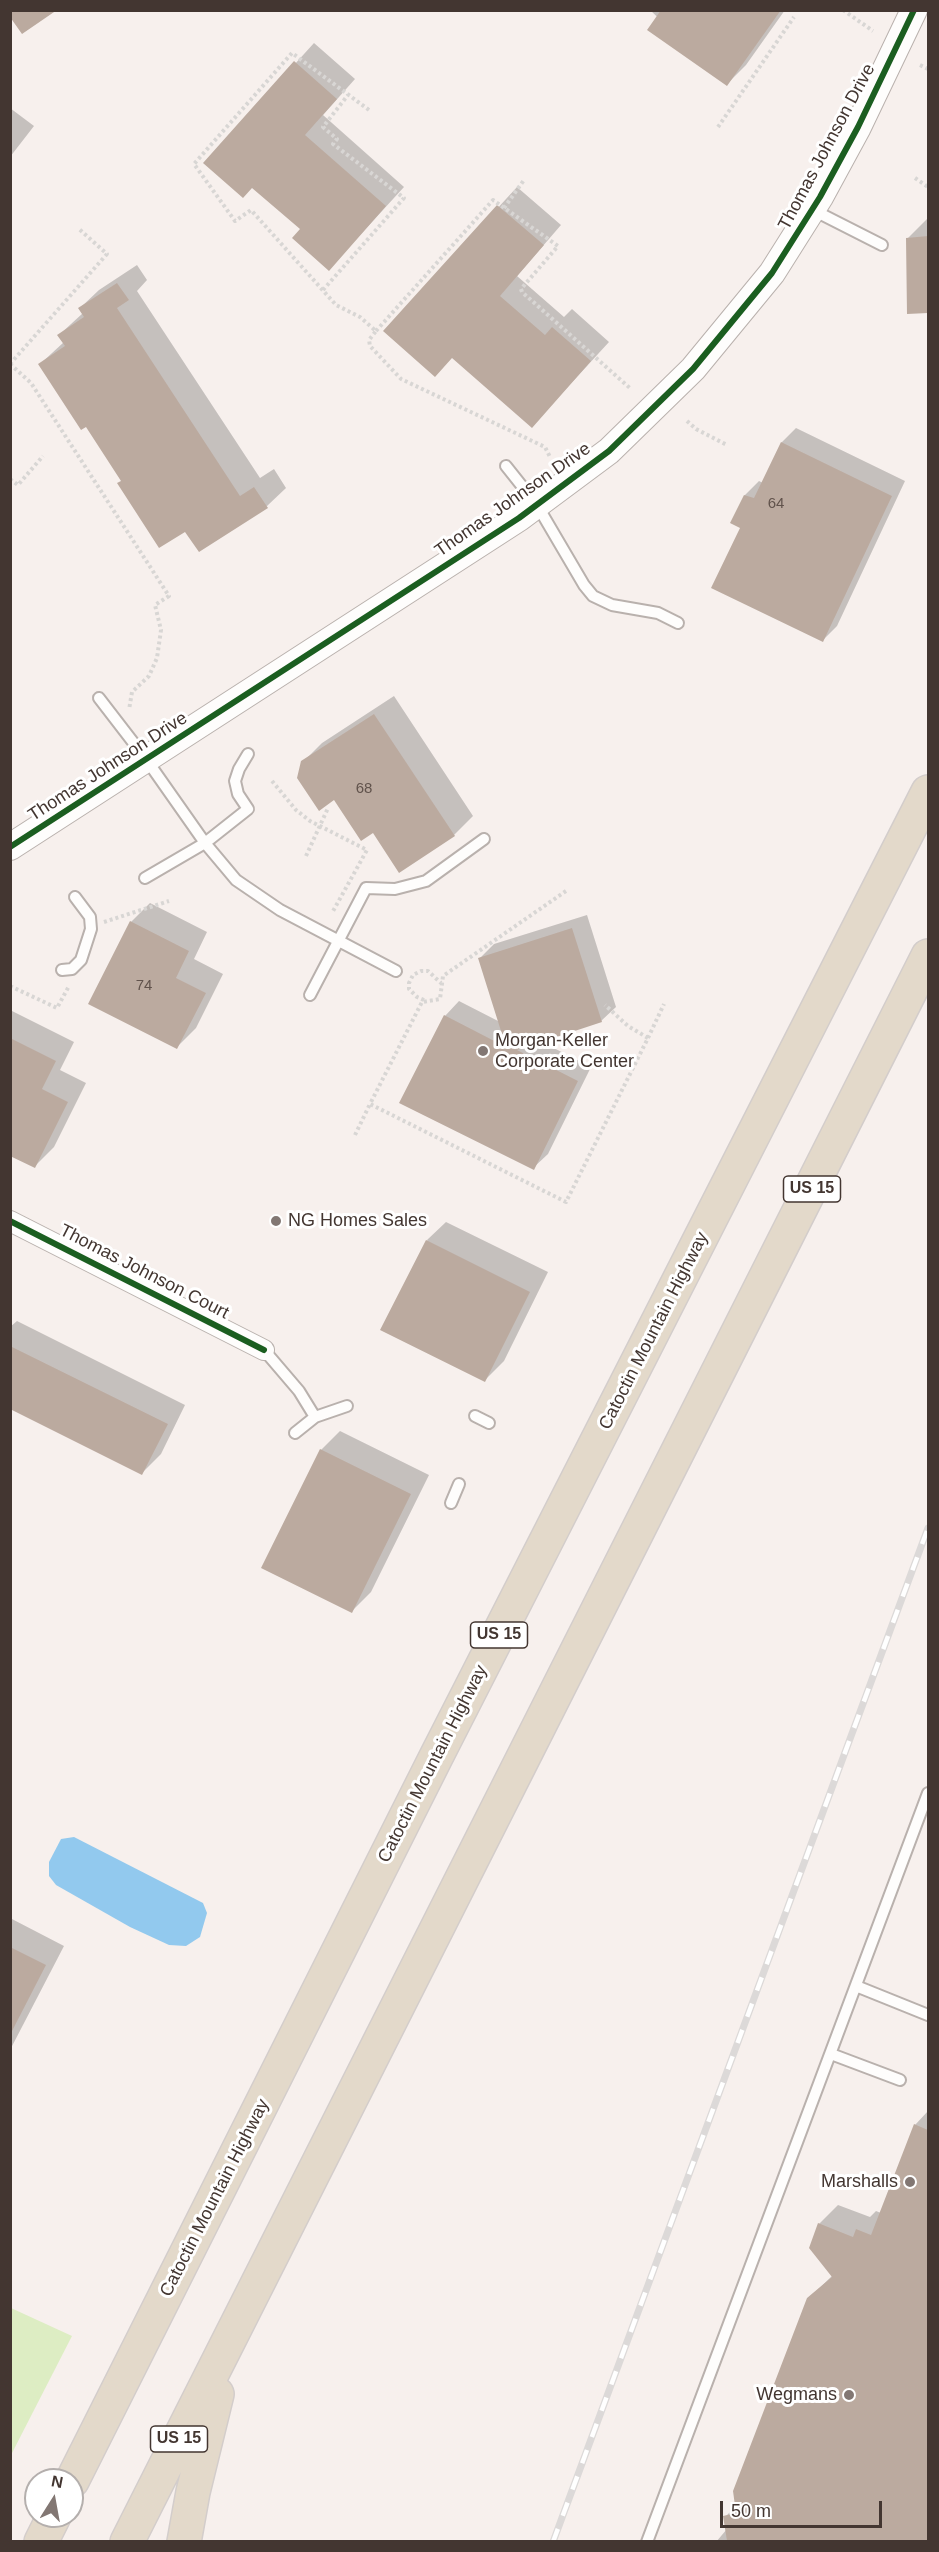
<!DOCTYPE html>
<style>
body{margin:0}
#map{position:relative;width:939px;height:2552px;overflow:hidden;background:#f7f0ed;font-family:Arial,sans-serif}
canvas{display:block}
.frame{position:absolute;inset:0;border:12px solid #433631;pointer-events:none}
.north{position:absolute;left:24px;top:2468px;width:60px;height:60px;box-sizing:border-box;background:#fff;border:2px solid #b4afad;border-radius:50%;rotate:11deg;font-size:16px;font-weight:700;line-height:24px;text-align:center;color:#433631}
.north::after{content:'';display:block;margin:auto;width:21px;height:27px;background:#827773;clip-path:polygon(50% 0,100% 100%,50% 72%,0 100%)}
.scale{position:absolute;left:720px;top:2501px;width:162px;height:27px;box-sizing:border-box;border:3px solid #433631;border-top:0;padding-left:8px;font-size:18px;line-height:21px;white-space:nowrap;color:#433631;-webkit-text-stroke:4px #fff;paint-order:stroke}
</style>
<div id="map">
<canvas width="939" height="2552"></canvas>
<div class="frame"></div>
<div class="north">N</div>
<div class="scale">50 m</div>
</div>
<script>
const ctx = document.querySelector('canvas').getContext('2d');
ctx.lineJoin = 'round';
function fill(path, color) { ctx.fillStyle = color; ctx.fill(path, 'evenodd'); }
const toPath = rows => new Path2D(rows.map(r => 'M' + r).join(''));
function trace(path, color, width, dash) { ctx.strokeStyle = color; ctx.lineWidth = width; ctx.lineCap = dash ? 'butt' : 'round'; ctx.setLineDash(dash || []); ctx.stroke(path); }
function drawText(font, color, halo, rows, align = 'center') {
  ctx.font = font + ' Arial,sans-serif'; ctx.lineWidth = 6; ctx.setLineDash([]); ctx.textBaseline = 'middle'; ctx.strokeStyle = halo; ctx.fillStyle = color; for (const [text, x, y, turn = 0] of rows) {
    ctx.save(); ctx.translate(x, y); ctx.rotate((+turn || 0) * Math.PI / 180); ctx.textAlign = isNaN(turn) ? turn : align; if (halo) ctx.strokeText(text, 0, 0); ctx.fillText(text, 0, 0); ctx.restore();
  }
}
fill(toPath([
 [11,2308,72,2336,11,2455]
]), '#ddedc3');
fill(toPath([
 [74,1837,203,1903,207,1913,200,1937,186,1946,169,1945,130,1927,56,1885,49,1876,49,1862,61,1839]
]), '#92c9ee');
fill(toPath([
 [650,10,785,10,746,65,727,84],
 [314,43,355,79,323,115,404,187,329,269,302,229,253,186,205,163],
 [10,108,34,126,10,157],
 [517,187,561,225,517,276,564,317,572,309,609,342,532,426,453,357,385,331],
 [927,219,928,219,928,314,908,238],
 [137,265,147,280,137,291,260,478,274,469,286,488,267,506,186,530,122,480,86,425,39,365,64,342,59,335,83,313,80,308,99,290],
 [796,428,905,481,837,626,822,641,742,527,745,495,759,481,763,483,782,442],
 [394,696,473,816,454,835,399,871,373,831,334,798,303,762,322,743],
 [150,903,207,932,194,959,223,974,196,1028,177,1047,131,922],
 [587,915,616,1007,601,1021,540,1041,591,1067,548,1154,533,1168,445,1016,459,1001,500,1022,479,959,494,944],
 [10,1010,74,1042,60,1070,86,1083,54,1147,35,1166,10,1154],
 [446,1222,548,1272,504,1361,485,1380,427,1240],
 [17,1321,185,1405,161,1454,142,1473,10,1407,10,1327],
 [340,1431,429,1475,371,1592,352,1611,321,1450],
 [10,1918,64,1946,10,2050],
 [928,2111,928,2542,716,2542,727,2529,725,2517,737,2505,808,2299,833,2275,819,2224,838,2205,870,2217,876,2211,881,2213,915,2125]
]), '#0003');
fill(toPath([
 [10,10,57,10,22,34,10,17],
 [661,10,781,10,727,86,647,30],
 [294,61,337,99,305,135,386,206,329,271,292,238,300,229,252,188,243,198,203,163],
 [497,205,544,245,500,296,545,335,552,327,591,361,532,428,452,358,435,377,383,331],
 [928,236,928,313,907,314,906,238],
 [117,283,129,300,117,308,240,496,254,487,268,508,199,552,185,532,159,548,117,483,121,481,86,427,81,430,38,364,65,346,57,335,84,317,78,308],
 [781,442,892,496,823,642,711,588,740,528,730,523,744,495,754,498],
 [374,714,455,836,399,873,373,833,361,841,334,800,319,811,297,778,301,761],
 [130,921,189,951,176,978,206,993,177,1049,88,1004],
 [572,928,602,1022,517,1050,578,1081,534,1170,399,1103,444,1015,506,1047,478,958],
 [10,1038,56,1061,42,1089,68,1102,35,1168,10,1156],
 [426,1240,530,1292,485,1382,380,1330],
 [10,1346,168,1424,142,1475,10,1409],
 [320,1449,411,1494,352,1613,261,1568],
 [10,1947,46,1965,10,2035],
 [914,2124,928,2130,928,2541,727,2541,723,2516,736,2513,733,2491,807,2298,832,2277,809,2248,818,2223,853,2237,856,2229,871,2235]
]), '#bbaa9f');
const service = toPath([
 [813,210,882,245],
 [506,466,537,505,584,585,593,596,612,605,658,613,678,623],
 [99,698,146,759,205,843,236,880,280,910,396,971],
 [145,878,205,843,248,809,238,794,235,781,239,769,248,754],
 [62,970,72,969,81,960,91,929,90,917,75,897],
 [310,995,366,888,395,889,426,881,484,839],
 [264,1350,299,1391,315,1417],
 [475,1416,489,1423],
 [295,1433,315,1417,347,1406],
 [451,1503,459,1484],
 [856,1986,928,2015],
 [831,2054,900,2080],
 [647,2542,928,1793]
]);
const minor = toPath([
 [10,1221,264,1350]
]);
const tertiary = toPath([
 [10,847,519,518,609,451,693,369,772,273,820,197,858,127,914,10]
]);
const motorway = toPath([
 [72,2481,437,1755,928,792],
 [41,2542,54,2516],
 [127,2542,928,956],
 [184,2542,193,2492,217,2394]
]);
trace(service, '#b9b1ad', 14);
trace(minor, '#b9b1ad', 22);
trace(tertiary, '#b9b1ad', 28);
trace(motorway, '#d3cdcb', 36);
trace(toPath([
 [843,10,873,31],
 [920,65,928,69],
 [369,110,292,53,194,164,235,221,251,210,336,305,360,317,376,331,369,340,370,346,401,379,545,447,550,457],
 [718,127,794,17],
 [915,178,928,187],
 [504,208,524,180],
 [323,290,404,198,333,144,337,139,323,127,348,95],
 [376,331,493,200,558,246,521,289,522,292,631,389],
 [10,364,31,383,169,596,155,605,161,630,157,658,149,676,132,692,129,710],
 [10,364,107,254,79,229],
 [687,421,696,429,727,445],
 [10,479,18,485,43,456],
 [272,781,296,810,310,821,367,850,332,913],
 [306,856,328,808],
 [566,891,443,976,440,999,422,1002,370,1104,566,1202,648,1038,628,1026,605,1005],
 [104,922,169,901],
 [10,986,57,1008,69,986],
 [424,1000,417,997,409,989,409,983,413,975,421,971,428,971,441,983],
 [648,1038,664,1004],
 [355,1135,370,1104]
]), '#d8d6d4', 4, [3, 3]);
trace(service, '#fefdfc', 10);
trace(minor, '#fefdfc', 20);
trace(tertiary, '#fefdfc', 26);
trace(motorway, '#e3d9ca', 33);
const rail = toPath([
 [553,2542,928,1528]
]);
trace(rail, '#dcd9d8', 7);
trace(rail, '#fff', 4.5, [14]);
trace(toPath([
 [10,847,519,518,609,451,693,369,772,273,820,197,858,127,914,10],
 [10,1221,264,1350]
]), '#1b5e20', 6);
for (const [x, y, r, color] of [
 [483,1051,6,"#827773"],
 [276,1221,6,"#827773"],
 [910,2182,6,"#827773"],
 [849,2395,6,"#827773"]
]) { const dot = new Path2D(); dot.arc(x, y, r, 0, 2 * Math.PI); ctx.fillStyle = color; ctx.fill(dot); trace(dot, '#fff', 2); }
drawText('15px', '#61534c', null, [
 ["64",776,504],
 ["68",364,789],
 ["74",144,986]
]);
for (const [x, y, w] of [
 [812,1189,57],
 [499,1635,57],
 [179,2439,57]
]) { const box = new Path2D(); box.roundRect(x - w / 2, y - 13, w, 26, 4.5); ctx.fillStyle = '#fff'; ctx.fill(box); trace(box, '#433631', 1.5); }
drawText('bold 16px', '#433631', null, [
 ["US 15",812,1189],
 ["US 15",499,1635],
 ["US 15",179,2439]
]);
drawText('18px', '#433631', '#fff', [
 ["Thomas Johnson Drive",827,147,-62],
 ["Thomas Johnson Drive",513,500,-35],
 ["Thomas Johnson Drive",108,767,-33],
 ["Thomas Johnson Court",144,1272,27],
 ["Catoctin Mountain Highway",654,1331,-63],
 ["Catoctin Mountain Highway",433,1764,-63],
 ["Catoctin Mountain Highway",215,2198,-63]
]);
drawText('18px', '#433631', '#fff', [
 ["Morgan-Keller",495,1041],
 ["Corporate Center",495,1062],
 ["NG Homes Sales",288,1221],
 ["Marshalls",898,2182,"right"],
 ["Wegmans",837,2395,"right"]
], 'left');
</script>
